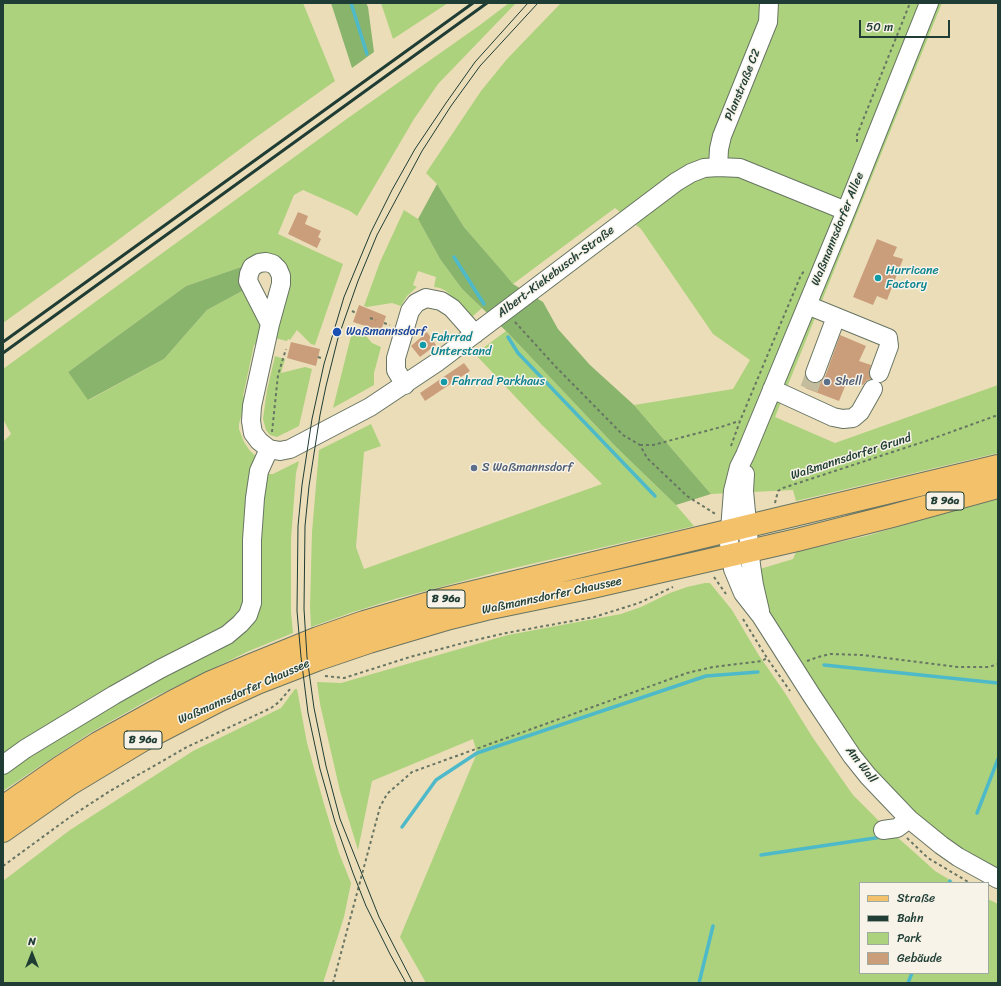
<!DOCTYPE html>
<meta charset="utf-8">
<style>
body{margin:0}
#map{position:relative;width:1001px;height:986px;overflow:hidden;background:#ecddb9;font-family:Sriracha,sans-serif}
canvas{display:block}
.frame{position:absolute;inset:0;border:4px solid #1f3d34;pointer-events:none}
.legend{position:absolute;left:859px;top:882px;width:130px;height:92px;box-sizing:border-box;background:#f7f3e8;border:1px solid #a1aaa0;margin:0;padding:5px 7px;list-style:none;font-size:12px;color:#1f3d34}
.legend li{display:flex;align-items:center;gap:8px;height:20px}
.legend b{width:20px;border:1px solid #a1aaa0}
.north{position:absolute;left:12px;top:934px;width:40px;height:40px;-webkit-text-stroke:3px #f7f3e8;paint-order:stroke;rotate:0deg;font-size:11px;font-weight:700;line-height:16px;text-align:center;color:#1f3d34}
.north::after{content:'';display:block;margin:auto;width:14px;height:18px;background:#1f3d34;clip-path:polygon(50% 0,100% 100%,50% 72%,0 100%)}
.scale{position:absolute;left:859px;top:20px;width:91px;height:18px;box-sizing:border-box;border:2px solid #1f3d34;border-top:0;padding-left:5px;font-size:12px;line-height:14px;white-space:nowrap;color:#1f3d34;-webkit-text-stroke:3px #f7f3e8;paint-order:stroke}
</style>
<div id="map">
<canvas width="1001" height="986"></canvas>
<div class="frame"></div>
<ul class="legend">
<li><b style="height:5px;background:#f4c16b"></b>Straße</li>
<li><b style="height:5px;background:#1f3d34"></b>Bahn</li>
<li><b style="height:11px;background:#acd27d"></b>Park</li>
<li><b style="height:11px;background:#ca9d7b"></b>Gebäude</li>
</ul>
<div class="north">N</div>
<div class="scale">50 m</div>
</div>
<script>
const ctx = document.querySelector('canvas').getContext('2d');
ctx.lineJoin = 'round';
function fill(path, color) { ctx.fillStyle = color; ctx.fill(path, 'evenodd'); }
const toPath = rows => new Path2D(rows.map(r => 'M' + r).join(''));
function trace(path, color, width, dash) { ctx.strokeStyle = color; ctx.lineWidth = width; ctx.lineCap = dash ? 'butt' : 'round'; ctx.setLineDash(dash || []); ctx.stroke(path); }
function drawText(font, color, halo, rows, align = 'center') {
  ctx.font = font + ' Sriracha,sans-serif'; ctx.lineWidth = 3; ctx.setLineDash([]); ctx.textBaseline = 'middle'; ctx.strokeStyle = halo; ctx.fillStyle = color; for (const [text, x, y, turn = 0] of rows) {
    ctx.save(); ctx.translate(x, y); ctx.rotate((+turn || 0) * Math.PI / 180); ctx.textAlign = isNaN(turn) ? turn : align; if (halo) ctx.strokeText(text, 0, 0); ctx.fillText(text, 0, 0); ctx.restore();
  }
}
fill(toPath([
 [3,3,303,3,335,81,255,138,110,246,3,323],
 [381,3,448,3,393,39],
 [509,3,516,3,438,84,414,119,357,216,350,211,303,190,294,195,278,234,343,264,315,345,311,344,297,330,290,340,288,339,287,341,274,338,287,268,244,266,186,286,68,372,89,400,164,359,207,310,244,290,262,324,260,342,254,345,243,396,246,398,239,424,239,429,244,442,250,451,257,457,247,596,241,616,3,759,3,442,11,434,3,419,3,369,348,118,480,25],
 [561,3,942,3,775,417,835,443,998,385,998,453,796,501,793,490,711,494,634,405,733,389,750,360,713,334,641,229,615,208,513,284,464,227,437,184,426,173,481,91,507,59],
 [404,210,418,219,440,259,462,289,482,308,472,317,446,291,440,288,434,287,436,277,418,271,413,285,417,287,407,296,401,306,392,303,367,307,364,306,380,262],
 [353,328,361,330,372,343,381,347,374,373,374,385,333,408],
 [506,331,617,448,676,505,694,526,497,572,395,599,350,613,311,627,310,608,312,532,319,450,371,424,381,446,364,452,356,547,364,569,602,484,541,424,475,354],
 [275,356,285,359,281,373,305,367,312,369,299,426,277,437,270,435,266,430,263,419,267,390],
 [299,461,296,473,291,539,291,612,293,633,249,651,152,698,90,733,31,772,3,791,3,770,250,626,265,474,273,474],
 [998,499,998,870,956,847,906,806,858,751,810,676,781,634,765,604,760,569,793,559,796,552,866,536,960,509],
 [705,583,710,583,732,610,758,654,785,693,813,738,853,795,881,823,914,852,935,871,955,883,860,883,860,973,988,973,988,899,998,904,998,983,426,983,400,937,477,753,473,739,372,781,358,850,340,791,320,704,317,682,341,683,508,635,621,614,641,607,670,593,687,587],
 [295,689,297,689,307,743,324,804,339,853,351,883,344,917,323,983,3,983,3,881,70,830,193,751,281,708]
]), '#acd27d');
fill(toPath([
 [331,3,366,3,368,7,374,52,352,68],
 [437,184,464,227,503,272,513,284,543,302,558,329,590,365,634,405,711,494,676,505,617,448,506,331,462,289,440,259,418,219],
 [244,266,244,290,207,310,164,359,88,400,68,372,186,286]
]), '#89b46c');
trace(toPath([
 [351,3,367,54],
 [454,257,484,304],
 [508,337,518,353,655,496],
 [824,665,998,683],
 [977,813,998,759],
 [402,827,436,780,477,753,706,676,758,672],
 [761,855,882,837],
 [949,883,950,881],
 [699,983,713,926],
 [908,983,912,973]
]), '#4ebac9', 3.5);
fill(toPath([
 [298,212,308,216,305,224,321,231,318,237,321,239,317,248,288,234],
 [877,239,897,247,893,256,903,259,887,300,877,296,873,305,853,297],
 [359,305,386,316,381,331,353,322],
 [427,332,436,345,420,357,411,346],
 [840,335,866,346,859,361,871,365,869,374,871,379,867,380,863,385,848,379,839,401,805,388,808,380,812,383,817,383,821,381,825,377],
 [291,342,320,349,316,366,287,358],
 [464,363,470,371,425,401,420,393]
]), '#ca9d7b');
trace(toPath([
 [809,389,815,373]
]), '#c3bd9e', 18, [18, 9]);
const minor = toPath([
 [929,3,846,211,745,455,739,467,733,491,729,543,733,569,743,593,761,616,812,696,852,756,868,776,909,819,941,845,958,857,998,879],
 [718,167,719,149,722,136,768,22,769,3],
 [807,305,888,338,889,346,879,373],
 [270,324,248,281,249,274,252,267,259,263,266,262,273,264,278,269,281,276,281,284,270,324,252,406,251,421,253,433,259,441,269,449,280,451,290,449,370,407,436,363,676,182,691,173,704,168,718,167,740,168,846,211],
 [815,373,836,317],
 [405,385,396,370,396,358,410,311,416,303,426,298,441,301,452,308,475,334],
 [772,389,833,417,843,419,853,418,860,412,873,389],
 [745,474,744,491,751,565,754,585,760,611],
 [3,765,25,749,114,695,160,669,227,635,240,624,248,615,252,603,252,540,255,498,259,471,269,449],
 [883,830,897,828,909,819]
]);
const major = toPath([
 [3,807,59,768,98,743,172,702,211,682,251,665,318,638,364,622,436,601,998,466],
 [3,831,70,784,143,740,218,701,257,683,319,659,369,642,450,618,486,609,588,588,797,540,892,516,998,487]
]);
trace(minor, '#677563', 20);
trace(major, '#677563', 24);
trace(toPath([
 [857,142,857,135,910,3],
 [352,311,356,313],
 [370,318,376,320],
 [515,322,555,366,623,435,640,445,647,458,687,496,717,515],
 [384,323,390,325],
 [318,357,321,358],
 [272,432,278,375,286,349],
 [640,445,653,445,721,427,739,421],
 [731,446,740,421,801,275,805,270],
 [775,503,778,491,783,488,926,441,998,415],
 [714,577,726,594],
 [743,619,767,658,790,691],
 [807,661,818,657,830,654,862,655,958,667,989,667,998,664],
 [325,676,344,678,410,657,467,642,506,633,594,617,639,603,673,587],
 [907,838,928,858,970,883],
 [3,866,70,817,110,791,187,747,271,708,279,702,290,689],
 [333,983,380,807,387,794,412,772,687,673,713,667,762,661,767,658]
]), '#677563', 2, [3, 3]);
trace(minor, '#fff', 18);
trace(major, '#f4c16b', 22);
trace(toPath([
 [406,983,390,954,366,906,353,873,335,822,320,769,308,713,301,657,297,611,298,526,302,485,312,419,324,364,344,297,371,232,392,190,415,149,446,103,475,62,528,3],
 [413,983,379,917,340,819,326,766,314,708,307,657,304,609,305,526,309,486,320,415,326,386,338,338,358,281,377,235,422,151,451,106,480,66,538,3]
]), '#1f3d34', 1);
trace(toPath([
 [3,342,473,3],
 [3,353,487,3]
]), '#1f3d34', 3);
for (const [x, y, r, color] of [
 [878,278,4,"#0f9aa8"],
 [337,332,5,"#1a4fb4"],
 [423,345,4,"#0f9aa8"],
 [444,382,4,"#0f9aa8"],
 [827,382,4,"#5c6f8a"],
 [474,468,4,"#5c6f8a"]
]) { const dot = new Path2D(); dot.arc(x, y, r, 0, 2 * Math.PI); ctx.fillStyle = color; ctx.fill(dot); trace(dot, '#f7f3e8', 1.5); }
for (const [x, y, w] of [
 [945,501,38],
 [446,599,38],
 [143,740,38]
]) { const box = new Path2D(); box.roundRect(x - w / 2, y - 9, w, 18, 3); ctx.fillStyle = '#f7f3e8'; ctx.fill(box); trace(box, '#1f3d34', 1); }
drawText('bold 11px', '#1f3d34', null, [
 ["B 96a",945,501],
 ["B 96a",446,599],
 ["B 96a",143,740]
]);
drawText('12px', '#1f3d34', '#f7f3e8', [
 ["Planstraße C2",743,85,-68],
 ["Waßmannsdorfer Allee",838,229,-68],
 ["Albert-Kiekebusch-Straße",556,272,-37],
 ["Waßmannsdorfer Grund",851,457,-18],
 ["Waßmannsdorfer Chaussee",552,596,-12],
 ["Waßmannsdorfer Chaussee",244,692,-24],
 ["Am Wall",861,765,52]
]);
drawText('12px', '#0d838f', '#f7f3e8', [
 ["Hurricane",886,271],
 ["Factory",886,285],
 ["Fahrrad",431,338],
 ["Unterstand",431,352],
 ["Fahrrad Parkhaus",452,382]
], 'left');
drawText('12px', '#164399', '#f7f3e8', [
 ["Waßmannsdorf",346,332]
], 'left');
drawText('12px', '#4e5e75', '#f7f3e8', [
 ["Shell",835,382],
 ["S Waßmannsdorf",482,468]
], 'left');
</script>
